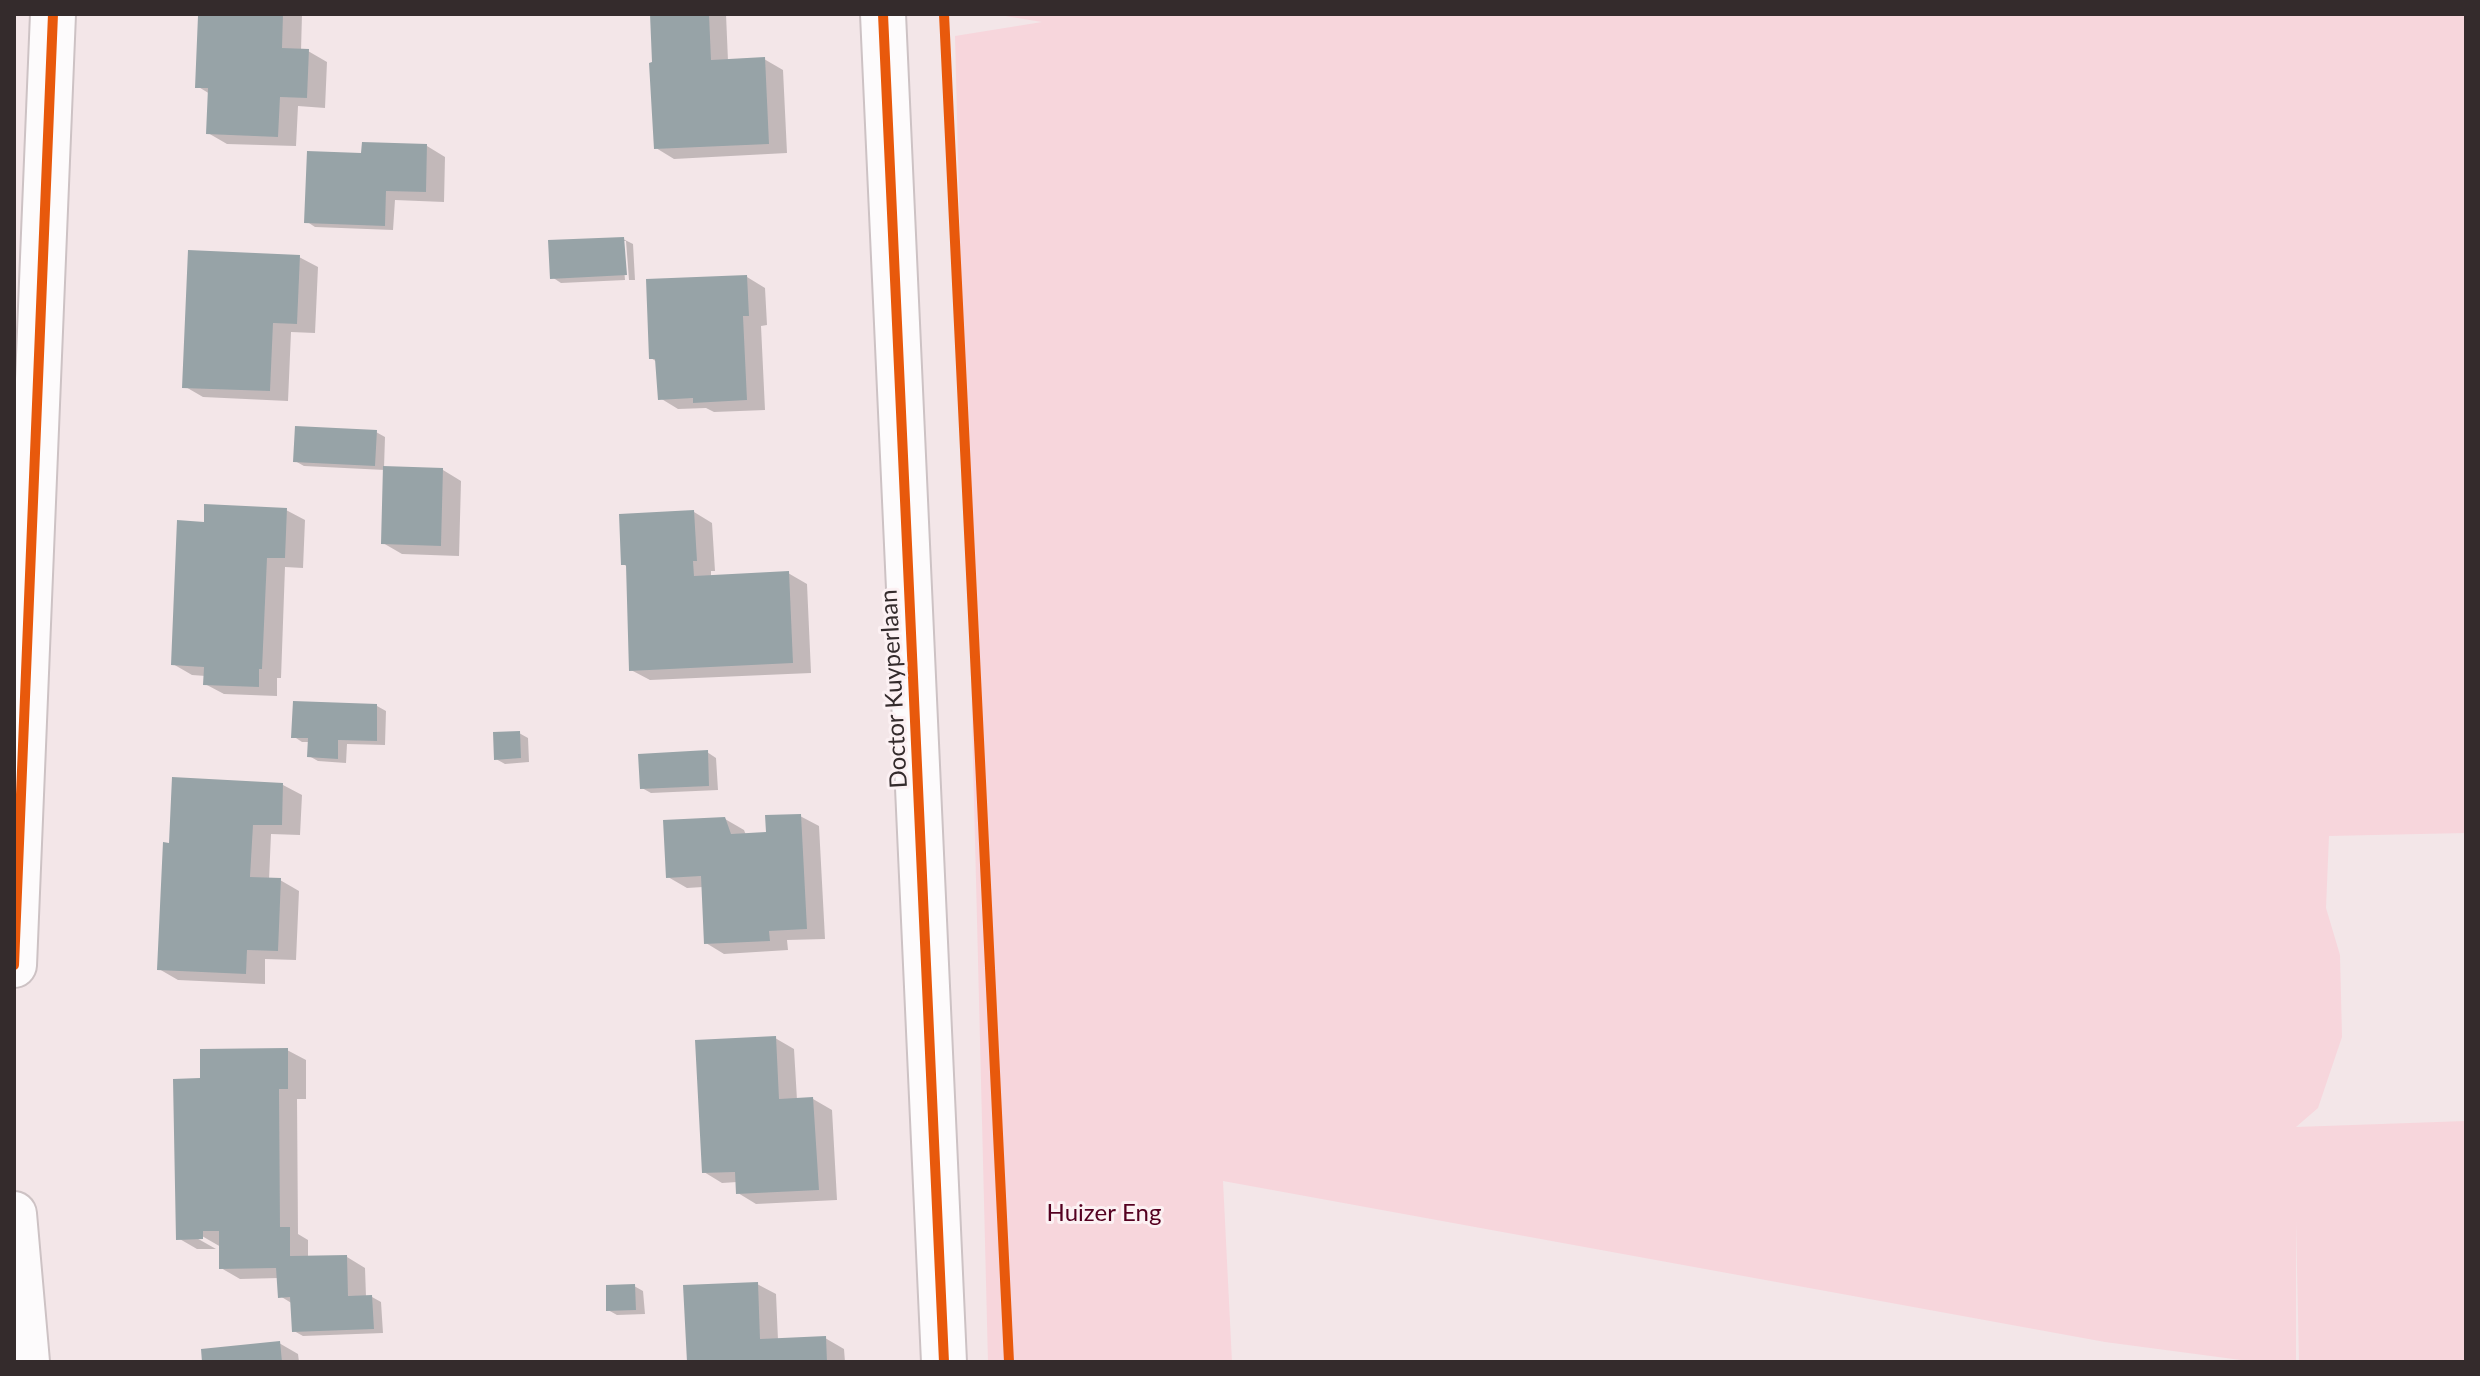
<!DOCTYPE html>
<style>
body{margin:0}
#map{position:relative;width:2480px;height:1376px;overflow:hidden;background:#f3e6e8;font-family:Lato,sans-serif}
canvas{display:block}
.frame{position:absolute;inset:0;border:16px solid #342b2c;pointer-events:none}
</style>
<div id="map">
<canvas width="2480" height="1376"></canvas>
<div class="frame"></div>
</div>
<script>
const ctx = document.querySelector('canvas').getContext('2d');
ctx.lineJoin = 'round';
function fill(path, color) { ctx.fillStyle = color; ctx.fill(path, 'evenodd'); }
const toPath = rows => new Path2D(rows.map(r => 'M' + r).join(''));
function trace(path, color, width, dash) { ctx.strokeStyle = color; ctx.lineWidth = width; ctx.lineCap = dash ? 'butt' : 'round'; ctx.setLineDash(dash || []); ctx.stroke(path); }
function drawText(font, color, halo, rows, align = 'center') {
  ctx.font = font + ' Lato,sans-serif'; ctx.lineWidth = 6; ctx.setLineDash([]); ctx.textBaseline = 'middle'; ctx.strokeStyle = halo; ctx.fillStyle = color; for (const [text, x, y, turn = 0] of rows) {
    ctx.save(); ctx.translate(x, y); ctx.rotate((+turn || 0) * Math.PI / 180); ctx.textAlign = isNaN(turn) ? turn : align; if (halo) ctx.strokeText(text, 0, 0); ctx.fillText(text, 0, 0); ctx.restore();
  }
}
fill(toPath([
 [993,14,2466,14,2466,833,2329,836,2326,908,2340,955,2342,1037,2318,1108,2296,1127,2466,1121,2466,1362,2299,1362,2296,1221,2296,1362,2256,1362,2105,1342,1223,1181,1232,1362,988,1362,955,36,1042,22]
]), '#f7d6dc');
fill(toPath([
 [213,14,302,14,301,51,308,51,327,62,325,108,298,106,296,146,227,144,208,133,210,94,197,86],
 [652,14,726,14,728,61,764,59,783,70,787,153,674,159,656,148],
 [427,146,445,157,444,202,395,200,393,230,315,227,306,221,363,155],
 [623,239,633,244,635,280,629,280,626,241,622,241,625,280,561,283,552,277],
 [299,257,318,267,315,333,291,332,288,401,203,397,184,386],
 [747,277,765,288,767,325,761,326,765,410,714,412,706,408,678,409,660,398,657,362,651,358],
 [376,432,385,437,384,468,443,470,461,481,459,556,402,554,383,543,385,470,304,466,295,461],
 [286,510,305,520,303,568,285,567,281,678,277,678,277,696,224,694,205,684,206,676,192,675,173,664],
 [694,512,712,523,715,571,711,571,711,577,788,573,807,584,811,673,650,680,631,670,628,567,623,564],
 [377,706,386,711,385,745,347,744,346,763,318,761,309,756,310,742,302,742,293,736],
 [519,733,528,738,529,762,505,764,496,759],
 [707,752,716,758,718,790,651,793,642,788],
 [283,785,302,795,300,835,271,834,269,880,280,880,299,891,296,960,265,959,265,984,178,980,159,969,171,845],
 [800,816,819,826,825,939,787,940,788,950,724,954,706,943,703,887,687,888,668,877,725,819,744,830,746,835,768,834],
 [775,1038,794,1049,797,1100,813,1099,832,1110,837,1200,756,1204,738,1193,737,1182,722,1183,704,1172],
 [287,1050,306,1060,306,1099,297,1099,298,1234,308,1240,308,1258,347,1257,365,1268,366,1297,372,1297,381,1302,383,1333,303,1336,294,1331,293,1304,280,1296,279,1278,240,1279,221,1268,221,1247,195,1232,193,1236,216,1249,197,1249,178,1238,202,1080],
 [757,1284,776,1294,778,1340,825,1338,844,1349,845,1362,689,1362],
 [634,1286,643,1291,645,1314,617,1315,608,1310],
 [279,1343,298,1354,299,1362,204,1362]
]), '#0003');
fill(toPath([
 [211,14,283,14,282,48,309,49,307,98,280,97,278,137,206,134,208,88,195,88,198,16,211,16],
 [650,14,709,14,711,60,765,57,769,144,654,149,649,63,652,62],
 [362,142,427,144,426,192,386,191,385,226,304,223,307,151,361,153],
 [624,237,627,275,550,279,548,240],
 [188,250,300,255,297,324,273,323,270,391,182,388],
 [747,275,749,316,743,316,747,400,693,403,693,398,658,400,655,359,649,359,646,279],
 [295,426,377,430,375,466,293,462],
 [383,466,443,468,441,546,381,544],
 [204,504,287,508,285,558,267,558,262,669,259,669,259,687,203,685,204,667,171,665,177,520,204,522],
 [694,510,697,561,693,561,694,576,789,571,793,663,629,671,626,565,621,565,619,514],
 [293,701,377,704,377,741,338,740,338,759,307,757,308,738,291,738],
 [520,731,521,758,494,760,493,732],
 [708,750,709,786,640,789,638,754],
 [172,777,283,783,282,825,253,825,250,877,281,878,278,951,247,950,246,974,157,970,163,842,169,843],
 [801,814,807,929,769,931,770,941,704,944,701,876,666,878,663,820,725,817,731,834,766,832,765,815],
 [776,1036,779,1099,813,1097,819,1190,736,1194,735,1172,702,1173,695,1040],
 [288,1048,288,1089,279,1089,280,1227,290,1227,290,1256,347,1255,348,1296,372,1295,374,1329,292,1332,290,1297,278,1298,276,1268,219,1269,219,1231,203,1231,203,1239,176,1240,173,1079,200,1078,200,1049],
 [758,1282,760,1339,826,1336,827,1362,687,1362,683,1285],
 [635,1284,636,1310,606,1311,606,1285],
 [280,1341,282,1362,202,1362,201,1349]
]), '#97a3a7');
const minor = toPath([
 [883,14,944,1362],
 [14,965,53,14],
 [14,1214,27,1362]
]);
trace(minor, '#cdc2c4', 48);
trace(minor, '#fdfbfc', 44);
trace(toPath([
 [883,14,944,1362],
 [944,14,1009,1362],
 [14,965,53,14]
]), '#e8590c', 10);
drawText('24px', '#342b2c', '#fcf1f3', [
 ["Doctor Kuyperlaan",894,689,-93]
]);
drawText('24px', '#540020', '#fcf1f3', [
 ["Huizer Eng",1104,1213]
]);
</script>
